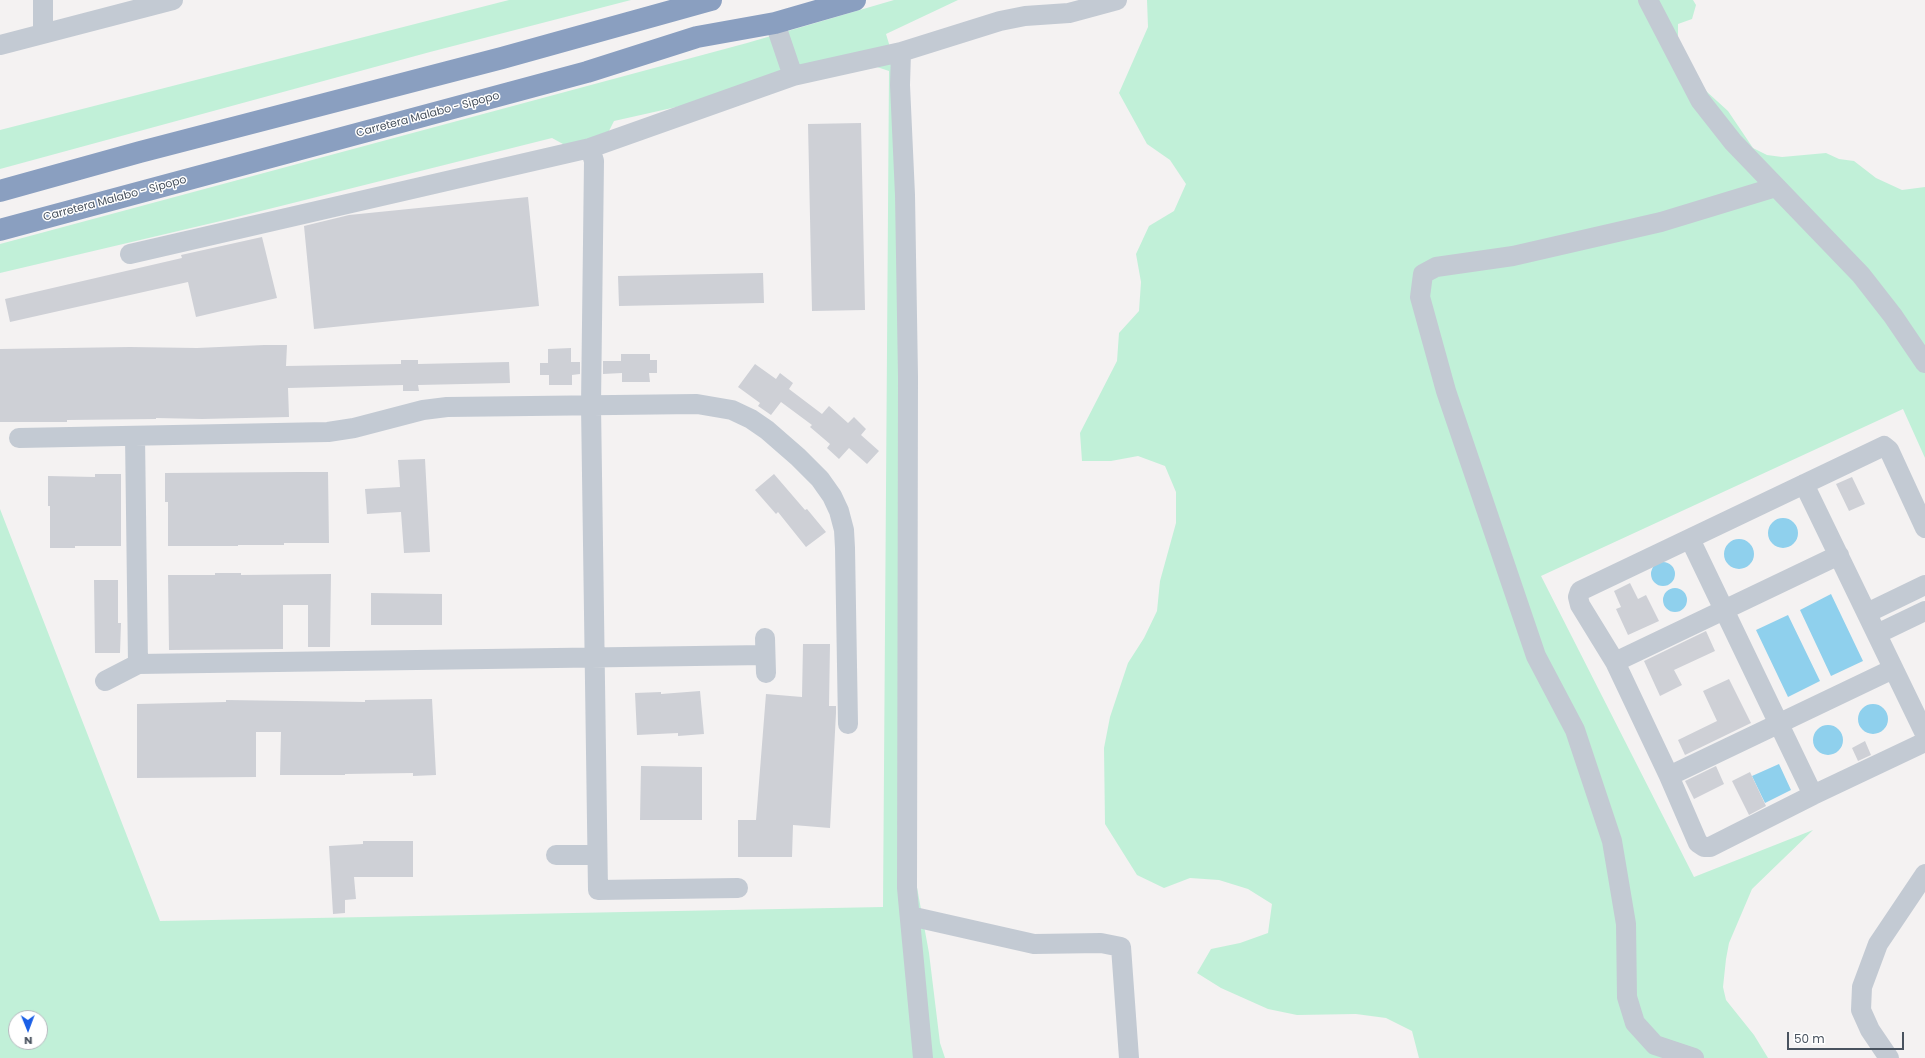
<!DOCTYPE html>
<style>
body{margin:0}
#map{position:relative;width:1925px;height:1058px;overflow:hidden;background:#f4f2f2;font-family:Poppins,sans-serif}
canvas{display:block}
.north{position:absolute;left:8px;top:1010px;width:40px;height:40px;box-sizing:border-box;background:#fff;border:1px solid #b6babf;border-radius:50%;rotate:179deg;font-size:11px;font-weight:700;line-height:16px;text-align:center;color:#49535f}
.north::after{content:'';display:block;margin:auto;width:14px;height:18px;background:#1a5fe6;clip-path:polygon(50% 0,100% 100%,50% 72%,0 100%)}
.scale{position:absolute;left:1787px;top:1032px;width:117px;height:18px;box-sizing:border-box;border:2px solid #49535f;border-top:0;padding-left:5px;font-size:12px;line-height:14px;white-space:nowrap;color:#49535f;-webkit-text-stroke:3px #fff;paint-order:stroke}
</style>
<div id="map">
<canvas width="1925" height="1058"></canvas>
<div class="north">N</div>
<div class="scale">50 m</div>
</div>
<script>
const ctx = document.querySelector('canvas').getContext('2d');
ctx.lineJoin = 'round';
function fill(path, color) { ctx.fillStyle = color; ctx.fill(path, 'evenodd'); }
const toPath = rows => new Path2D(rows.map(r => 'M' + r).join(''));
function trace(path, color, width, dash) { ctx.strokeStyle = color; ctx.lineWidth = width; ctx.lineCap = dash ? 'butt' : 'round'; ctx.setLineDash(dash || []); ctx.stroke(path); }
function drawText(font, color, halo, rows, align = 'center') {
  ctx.font = font + ' Poppins,sans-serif'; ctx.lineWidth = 3; ctx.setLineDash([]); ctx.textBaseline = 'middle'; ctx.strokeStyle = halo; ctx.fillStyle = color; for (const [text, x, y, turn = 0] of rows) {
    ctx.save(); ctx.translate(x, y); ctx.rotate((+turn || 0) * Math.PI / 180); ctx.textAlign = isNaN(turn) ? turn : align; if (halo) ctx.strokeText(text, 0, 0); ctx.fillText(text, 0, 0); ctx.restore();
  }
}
fill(toPath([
 [509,0,631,0,430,52,0,169,0,130],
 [894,0,958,0,886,34,907,103,916,882,929,953,940,1043,945,1058,0,1058,0,509,160,921,883,907,889,71,868,64,614,121,594,161,552,138,225,220,0,273,0,244,747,43],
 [16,1018,40,1018,40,1042,16,1042],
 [1147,0,1693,0,1696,5,1692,19,1678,24,1678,39,1706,91,1728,111,1753,148,1767,155,1782,157,1826,153,1839,159,1854,161,1876,178,1902,190,1925,187,1925,458,1903,409,1541,576,1694,877,1813,830,1752,889,1729,943,1726,959,1723,987,1726,1000,1754,1035,1768,1058,1419,1058,1412,1031,1386,1018,1356,1014,1297,1015,1268,1009,1221,988,1197,973,1211,949,1240,943,1268,933,1272,904,1248,889,1219,880,1190,878,1164,888,1137,875,1105,824,1104,748,1110,717,1128,663,1144,638,1157,611,1160,581,1176,523,1176,492,1165,466,1138,456,1111,461,1082,461,1080,433,1117,361,1119,333,1139,311,1141,282,1136,254,1149,226,1174,211,1186,184,1170,160,1147,144,1119,93,1148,27]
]), '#c1f0d8');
fill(toPath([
 '1768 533a15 15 0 1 1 30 0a15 15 0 1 1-30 0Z',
 '1724 554a15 15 0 1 1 30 0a15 15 0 1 1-30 0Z',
 '1651 574a12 12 0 1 1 24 0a12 12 0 1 1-24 0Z',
 '1663 600a12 12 0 1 1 24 0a12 12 0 1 1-24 0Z',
 [1831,594,1863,661,1831,676,1800,610],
 [1788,615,1820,681,1788,697,1756,630],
 '1858 719a15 15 0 1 1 30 0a15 15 0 1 1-30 0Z',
 '1813 740a15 15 0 1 1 30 0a15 15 0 1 1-30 0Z',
 [1779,764,1791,790,1765,803,1752,776]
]), '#8fd0ed');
fill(toPath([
 [861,123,865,310,812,311,808,124],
 [528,197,539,306,314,329,304,226,349,215],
 [262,237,277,298,196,317,188,282,10,322,5,299,182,258,181,255],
 [763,273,764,303,619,306,618,276],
 [264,345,287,345,286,366,401,364,401,360,418,360,418,364,509,362,510,383,418,385,419,391,403,391,403,385,288,388,289,417,202,419,156,418,156,419,67,420,67,422,0,422,0,349,130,347,197,348],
 [571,348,571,362,580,362,580,374,572,375,572,385,549,385,549,375,540,375,540,363,548,363,548,349],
 [621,354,650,354,650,360,657,360,657,373,649,373,650,382,622,382,622,373,603,374,603,361,621,361],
 [755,364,776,379,780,373,793,383,789,389,822,414,829,406,848,423,854,417,866,429,861,435,879,451,867,464,849,448,839,459,827,448,830,444,810,427,812,425,781,402,771,415,758,406,760,403,738,387],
 [425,459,430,552,404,553,401,512,367,514,365,489,400,487,398,460],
 [299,472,328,472,329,543,284,543,284,545,238,545,238,546,168,546,168,502,165,502,165,473],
 [95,474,121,474,121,546,75,546,75,548,50,548,50,506,48,506,48,476,95,477],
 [774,474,805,510,807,509,826,532,806,547,778,512,776,514,755,490],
 [1852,477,1865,504,1849,511,1836,484],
 [215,573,241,573,241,575,331,574,330,647,308,647,308,605,283,605,283,649,169,650,168,575,215,575],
 [94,580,118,580,118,623,121,623,120,653,95,653],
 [1630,583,1638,599,1646,595,1659,621,1628,635,1616,609,1621,607,1614,591],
 [371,593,442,594,442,625,371,625],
 [1706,631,1715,651,1674,670,1682,685,1660,696,1644,661],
 [803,644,830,644,829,706,836,706,836,713,830,828,793,825,792,857,738,857,738,820,756,820,766,694,802,697],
 [1729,679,1751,723,1685,755,1678,740,1717,721,1703,691],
 [700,691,704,734,678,736,678,733,637,735,635,693,661,692,661,694],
 [432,699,436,775,413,776,413,773,345,774,345,775,280,775,281,732,256,732,256,777,137,778,137,704,226,702,226,700,365,702,365,700],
 [1865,741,1871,755,1858,761,1852,748],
 [641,766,702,767,702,820,640,820],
 [1716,766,1724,784,1694,799,1685,781],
 [1750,772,1766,806,1749,815,1732,781],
 [363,841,413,841,413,877,354,877,356,899,345,900,345,913,333,914,329,846,363,844]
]), '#ced0d6');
trace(toPath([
 [43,0,43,33],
 [1648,0,1700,100,1733,142,1861,275,1893,316,1925,363],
 [775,23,793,76],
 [0,45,173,0],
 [901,52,900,85,905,195,908,377,907,888,923,1058],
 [590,148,594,161,591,405,598,890,738,888],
 [130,254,590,148,793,76,901,52,1000,21,1025,16,1069,13,1117,0],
 [135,436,138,664],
 [19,438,328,432,354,428,423,410,447,407,697,404,732,410,751,419,767,430,798,457,820,479,832,496,839,511,844,530,845,548,848,724],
 [1804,484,1925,734],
 [1925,528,1889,450,1884,446,1580,591,1578,597,1580,605,1615,662,1669,776,1698,843,1704,847,1710,847,1813,795,1925,742],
 [1690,539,1813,795],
 [1867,613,1925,585],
 [1877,634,1925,611],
 [765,638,766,673],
 [1615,662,1839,555],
 [105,681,138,664,765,655],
 [1669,776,1893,669],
 [556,855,597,855],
 [910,916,1034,944,1101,943,1121,947,1129,1058],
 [1694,1058,1655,1045,1635,1023,1627,997,1626,924,1612,841,1575,730,1536,656,1446,391,1420,297,1423,274,1436,267,1513,256,1661,222,1776,187],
 [1889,1058,1870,1030,1861,1010,1862,987,1878,944,1925,874]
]), '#c3cad3', 20);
trace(toPath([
 [0,191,140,152,502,58,711,0],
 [0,230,587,72,697,37,775,23,855,0]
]), '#8a9fc0', 22);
drawText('11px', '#49535f', '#fff', [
 ["Carretera Malabo - Sipopo",428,115,-15],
 ["Carretera Malabo - Sipopo",115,199,-15]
]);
</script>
